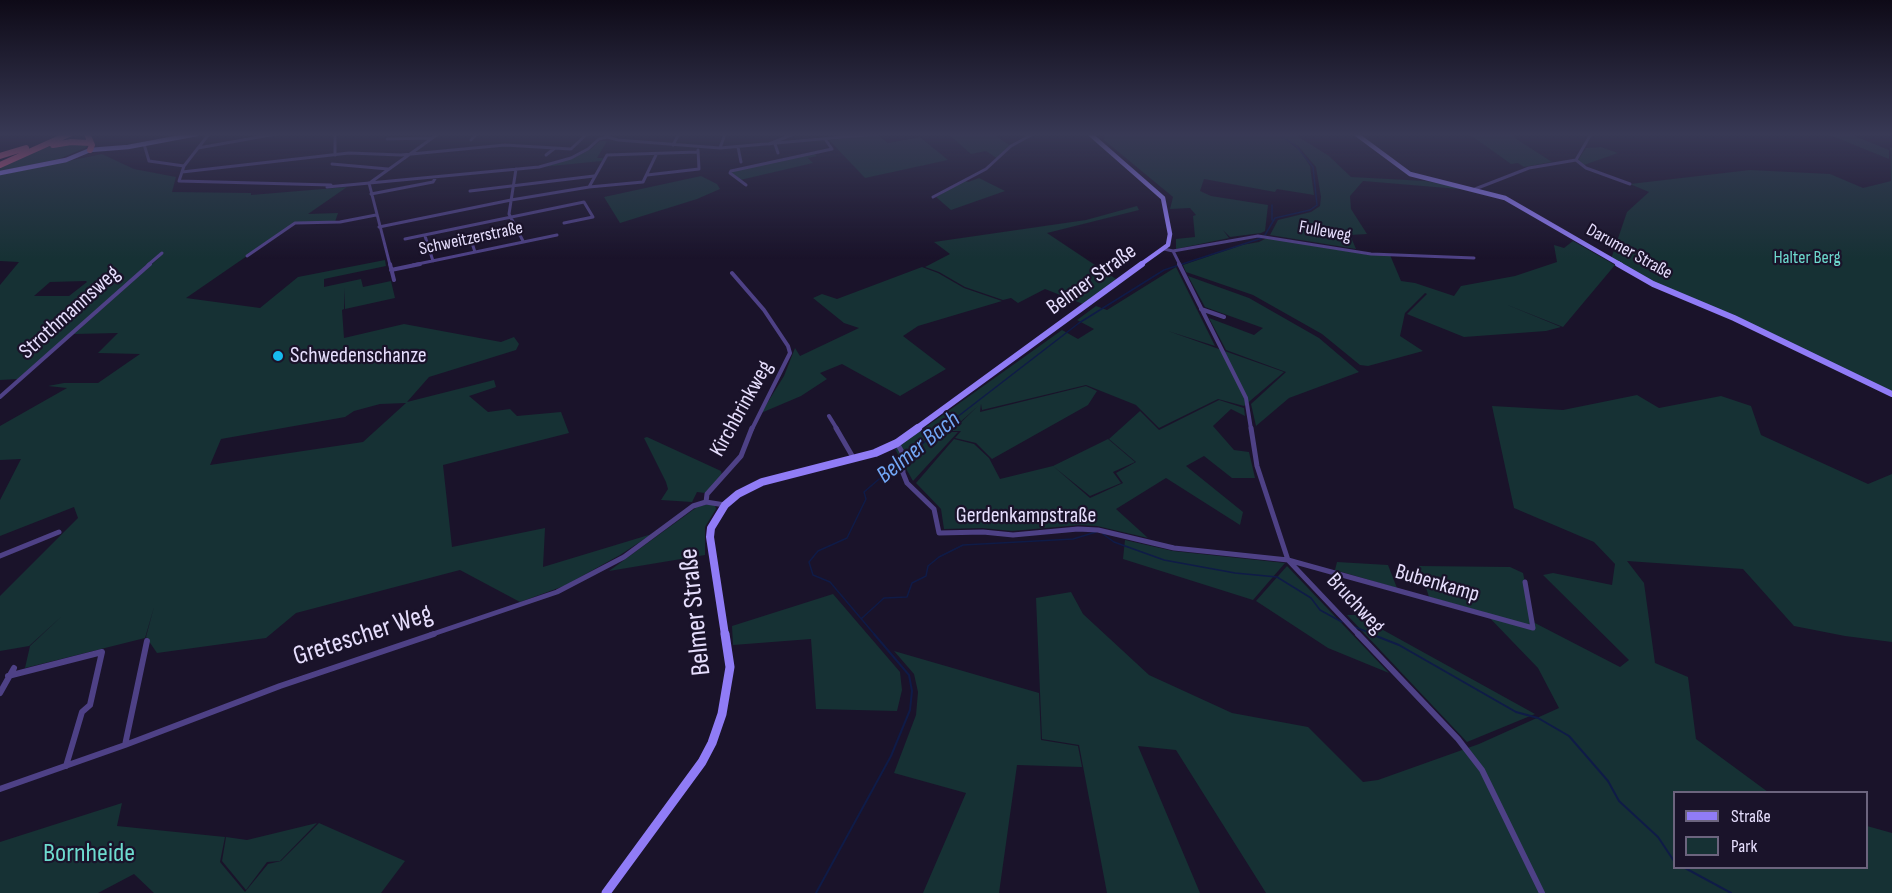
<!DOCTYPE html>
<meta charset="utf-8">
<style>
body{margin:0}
#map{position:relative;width:1892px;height:893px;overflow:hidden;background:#1a132a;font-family:"Sofia Sans Condensed",sans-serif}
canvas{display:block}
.legend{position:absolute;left:1673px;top:791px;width:195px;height:78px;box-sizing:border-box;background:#1a132a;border:2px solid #6c647e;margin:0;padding:8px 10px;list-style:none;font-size:18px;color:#e6defd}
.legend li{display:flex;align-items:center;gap:12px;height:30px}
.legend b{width:30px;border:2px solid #6c647e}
</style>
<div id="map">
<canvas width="1892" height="893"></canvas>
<ul class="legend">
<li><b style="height:8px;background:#907cf6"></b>Straße</li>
<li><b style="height:16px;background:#163134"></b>Park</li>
</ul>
</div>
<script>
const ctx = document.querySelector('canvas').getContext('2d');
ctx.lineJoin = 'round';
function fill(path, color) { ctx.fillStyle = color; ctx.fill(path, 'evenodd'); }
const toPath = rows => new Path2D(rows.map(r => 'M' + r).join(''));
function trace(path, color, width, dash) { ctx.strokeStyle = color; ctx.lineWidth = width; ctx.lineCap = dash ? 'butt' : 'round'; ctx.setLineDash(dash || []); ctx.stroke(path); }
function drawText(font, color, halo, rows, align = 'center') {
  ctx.font = font + ' "Sofia Sans Condensed",sans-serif'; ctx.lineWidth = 4.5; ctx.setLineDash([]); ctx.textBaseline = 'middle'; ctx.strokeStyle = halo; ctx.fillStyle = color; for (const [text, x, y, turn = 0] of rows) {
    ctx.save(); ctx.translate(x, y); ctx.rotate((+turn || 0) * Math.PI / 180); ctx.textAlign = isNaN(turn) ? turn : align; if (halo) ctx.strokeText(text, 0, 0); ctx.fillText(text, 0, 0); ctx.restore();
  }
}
fill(toPath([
 [948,134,993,134,1011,146,998,159,986,151,971,154],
 [1105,134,1294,134,1329,156,1351,177,1426,181,1471,190,1363,181,1350,196,1351,209,1367,234,1350,235,1356,249,1270,235,1278,220,1311,212,1320,206,1321,197,1316,167,1298,146,1288,141,1300,151,1310,166,1314,195,1277,189,1275,192,1204,179,1200,191,1211,196,1268,205,1265,231,1261,233,1230,237,1223,230,1229,238,1176,249,1176,239,1195,237,1193,216,1196,215,1190,208,1170,209,1173,197,1104,140],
 [1469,134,1512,134,1515,138,1552,162,1524,167,1518,163,1511,164],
 [1827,134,1850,134,1889,150,1889,159],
 [878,135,888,143,920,137,948,160,865,178,829,140],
 [600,141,607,141,597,158,603,158,602,161,541,167,571,159,591,149],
 [61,144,86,145,87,147,59,159,0,171,0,167,44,148],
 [1601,147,1618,153,1584,165,1578,160,1586,148],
 [1890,147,1892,148,1892,392,1668,290,1611,259,1627,212,1649,192,1630,184,1750,170,1830,174,1863,188,1891,181],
 [813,153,817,156,808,158,813,163,740,180,731,172],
 [102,154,134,169,176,177,172,192,251,193,251,195,347,187,308,214,338,213,335,222,295,223,186,298,260,308,298,277,385,260,386,266,324,279,324,287,361,279,363,287,391,281,395,298,345,309,344,288,344,309,342,310,344,338,404,324,501,342,514,337,519,344,516,350,429,377,407,402,494,380,496,387,469,396,488,412,510,409,517,416,561,412,569,433,443,465,452,547,545,528,543,567,652,534,620,555,564,586,520,602,460,570,296,613,266,638,157,653,146,637,154,607,145,638,25,668,30,646,62,616,29,646,0,651,0,596,78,518,74,507,0,536,0,500,21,459,0,460,0,426,67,388,48,386,64,383,98,383,140,354,98,353,118,333,74,334,161,256,18,379,0,380,0,285,19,262,0,261,0,175],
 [50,282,86,281,87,282,69,296,34,296],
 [406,403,363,442,210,465,221,439,345,417,354,411,380,404],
 [701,176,717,184,720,189,697,199,620,223,604,197],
 [979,178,1005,191,951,210,936,197,964,180,968,182],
 [1137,206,1139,210,1047,233,1116,279,1083,304,1045,289,1018,303,1011,298,1003,300,965,287,939,272,925,267,950,254,934,242,1086,220],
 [1267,238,1371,255,1390,255,1401,281,1415,283,1454,296,1461,286,1515,276,1557,262,1554,245,1564,248,1573,241,1615,265,1563,327,1505,304,1561,327,1546,331,1464,337,1407,314,1427,294,1425,293,1405,313,1400,336,1423,351,1368,366,1360,365,1322,334,1253,295,1186,272,1183,265,1242,245,1259,242],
 [922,267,938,273,964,288,1002,301,918,326,903,336,946,369,900,396,842,364,820,373,827,379,801,396,761,413,784,376,795,348,800,356,859,328,844,323,813,298,822,294,837,299],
 [1176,267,1215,346,1168,331,1284,372,1244,406,1218,399,1159,428,1136,405,1086,385,982,410,981,404,980,412,1086,386,1097,391,1088,405,992,459,976,443,955,438,961,431,952,431,978,406,949,432,958,432,913,481,895,449,1062,330,1078,339,1094,329,1077,320,1096,306,1107,310],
 [1188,276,1249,298,1319,338,1359,372,1289,398,1256,426,1251,404,1286,372,1226,350,1209,318,1254,335,1263,328,1205,307],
 [1637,395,1659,408,1721,396,1751,406,1761,435,1868,484,1892,474,1892,642,1845,636,1794,626,1743,569,1627,561,1644,583,1655,663,1688,677,1696,739,1768,792,1674,792,1674,868,1866,868,1867,826,1892,833,1892,893,1266,893,1176,750,1138,746,1200,893,1107,893,1079,745,1042,739,1036,598,1071,592,1083,614,1149,675,1232,713,1308,727,1363,782,1378,780,1479,744,1559,708,1538,668,1484,612,1429,597,1419,566,1510,567,1523,573,1533,622,1620,667,1629,660,1543,575,1553,573,1612,585,1615,564,1594,542,1514,508,1492,406,1563,410],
 [1219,400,1244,408,1245,416,1231,409,1213,426,1234,450,1249,452,1255,478,1232,478,1204,456,1186,466,1243,512,1240,525,1166,478,1116,509,1148,538,1097,526,1079,525,1012,531,982,528,944,529,941,509,916,483,954,439,974,444,989,458,1000,479,1053,466,1090,498,1123,483,1116,473,1136,462,1109,439,1140,411,1159,430],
 [647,437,721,471,722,475,705,493,697,492,692,502,661,500,668,489,666,482,644,438],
 [1108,439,1135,462,1113,472,1121,483,1090,496,1053,466],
 [709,504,715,505,716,509,705,527,705,555,609,571,697,507],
 [1125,540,1173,551,1285,563,1253,600,1123,559],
 [1337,562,1388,565,1397,588,1335,570],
 [1287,566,1389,673,1328,648,1256,601],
 [833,594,900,672,902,690,897,711,816,709,811,639,733,645,732,626],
 [1347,615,1356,615,1535,714,1467,742],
 [894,651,1039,693,1041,740,1078,746,1082,767,1017,765,999,893,923,893,966,793,894,773,916,715,918,692,914,674],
 [122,803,117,826,225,837,220,862,245,892,268,864,281,861,319,823,405,861,381,893,154,893,134,874,98,893,0,893,0,842],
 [317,823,280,861,267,862,246,890,222,861,226,837,247,840]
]), '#163134');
trace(toPath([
 [1272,205,1272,220],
 [1265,235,1275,218,1310,210,1317,205,1313,167,1296,146,1278,134],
 [904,458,1079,323,1164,270,1262,238],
 [1103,534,1114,542,1164,560,1235,573,1277,577,1311,598,1320,610,1342,622],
 [862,618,884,598,907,597,912,583,926,576,928,566,939,557,963,545,1073,539,1096,532],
 [1355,627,1375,635],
 [875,635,830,582,813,575,809,562,818,551,847,538,866,499,864,492,900,461]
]), '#0f1b47', 1.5);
trace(toPath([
 [1371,634,1399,645,1516,712,1538,718,1569,736,1608,781,1619,801,1658,837,1674,861],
 [1685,868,1731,893],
 [816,893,891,756,910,710,912,691,909,675,874,634]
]), '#0f1b47', 2);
trace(toPath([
 [209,134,184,166,179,181,331,185],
 [335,134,335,155],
 [387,139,432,138],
 [471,140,477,134],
 [144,144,149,161,184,166],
 [769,144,794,134],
 [775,144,778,153],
 [673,145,679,134],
 [738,147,741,162],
 [198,148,276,134],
 [720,148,725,134],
 [546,155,555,148],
 [1576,160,1586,168,1630,184],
 [1576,160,1591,134],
 [332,164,388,169],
 [516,169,509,214,523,241],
 [182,172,349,153,401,155,505,145,571,149,587,134],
 [647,175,699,169,698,150],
 [371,182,438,134],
 [369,183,390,265],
 [746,185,730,173,731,171,832,149,825,139],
 [327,187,539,167,571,158,588,149,599,139,607,137,618,140,720,148,877,134],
 [589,187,607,155,697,152],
 [1475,189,1529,168,1576,160],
 [470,191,594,176],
 [371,194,433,182,436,177],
 [933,197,986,169,1011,146,1033,134],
 [379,227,511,200,589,187,643,182,656,155],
 [425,236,433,261],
 [405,239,584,202,593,217,564,223],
 [1164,249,1173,251,1180,265],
 [1173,251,1258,236,1371,254,1474,258],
 [475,252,472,243,519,232],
 [247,256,295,223,340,222,376,215],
 [148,265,162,253],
 [413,265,557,235]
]), '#4e4186', 3);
trace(toPath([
 [390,264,394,280],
 [1179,264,1246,398,1251,429],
 [391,270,420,264],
 [732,273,764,310,788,346,790,353,752,429],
 [1201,309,1224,317],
 [0,397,150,264],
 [829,416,837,429]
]), '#4e4186', 4);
trace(toPath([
 [836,428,854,459],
 [1251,428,1257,466,1288,560,1359,635],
 [897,443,902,452,903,473,907,483,934,509,939,533,983,532,1013,535,1078,529,1098,530,1174,548,1288,560,1533,628,1525,582],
 [706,502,707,494,741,456,752,428],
 [0,556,59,532],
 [430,635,557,592,624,557,693,506,706,502,725,505]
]), '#4e4186', 5);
trace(toPath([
 [1358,634,1458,739,1482,770,1542,893],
 [8,676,102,652,90,705,82,712,66,766],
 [0,693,14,668],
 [125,745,147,641],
 [0,789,125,745,280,686,434,634]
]), '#4e4186', 6);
trace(toPath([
 [1090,134,1163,198,1170,234,1168,245,1140,265],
 [1356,134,1410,174,1505,198,1621,265],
 [0,173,66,160,90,150,128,147,197,134]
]), '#907cf6', 4.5);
trace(toPath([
 [1618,264,1653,284,1734,318,1892,394],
 [916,429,1142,264]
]), '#907cf6', 6);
trace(toPath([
 [725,635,710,537,711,528,725,505,738,494,762,482,875,453,897,443,918,428]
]), '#907cf6', 8);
trace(toPath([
 [606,893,702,762,712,743,722,714,730,667,725,634]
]), '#907cf6', 9);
trace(toPath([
 [87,134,92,145,90,150],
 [53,145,71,142,91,143],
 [0,156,26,148],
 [0,165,69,134]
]), '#f56193', 6);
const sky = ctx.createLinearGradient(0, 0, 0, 259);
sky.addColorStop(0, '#0e0a17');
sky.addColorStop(0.52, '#383955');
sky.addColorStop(1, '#38395500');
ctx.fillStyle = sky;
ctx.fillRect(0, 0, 1892, 259);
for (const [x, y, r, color] of [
 [278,356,6,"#17bbf0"]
]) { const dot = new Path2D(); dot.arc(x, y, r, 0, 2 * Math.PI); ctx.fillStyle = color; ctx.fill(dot); trace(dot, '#1a132a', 2); }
drawText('18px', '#e6defd', '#1a132a', [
 ["Fulleweg",1325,232,10],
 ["Schweitzerstraße",471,239,-12],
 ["Darumer Straße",1629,252,29]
]);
drawText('18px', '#6ddace', '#1a132a', [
 ["Halter Berg",1807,258]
]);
drawText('22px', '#e6defd', '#1a132a', [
 ["Belmer Straße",1092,280,-36],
 ["Strothmannsweg",70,313,-42],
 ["Kirchbrinkweg",742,409,-61],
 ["Gerdenkampstraße",1026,516],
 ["Bubenkamp",1437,584,16],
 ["Bruchweg",1355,604,47]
]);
drawText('22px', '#e6defd', '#1a132a', [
 ["Schwedenschanze",290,356]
], 'left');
drawText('italic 24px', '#73a7f6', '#1a132a', [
 ["Belmer Bach",919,448,-39]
]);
drawText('27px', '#e6defd', '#1a132a', [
 ["Belmer Straße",696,612,-96],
 ["Gretescher Weg",363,636,-18]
]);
drawText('27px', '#6ddace', '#1a132a', [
 ["Bornheide",89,854]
]);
</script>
